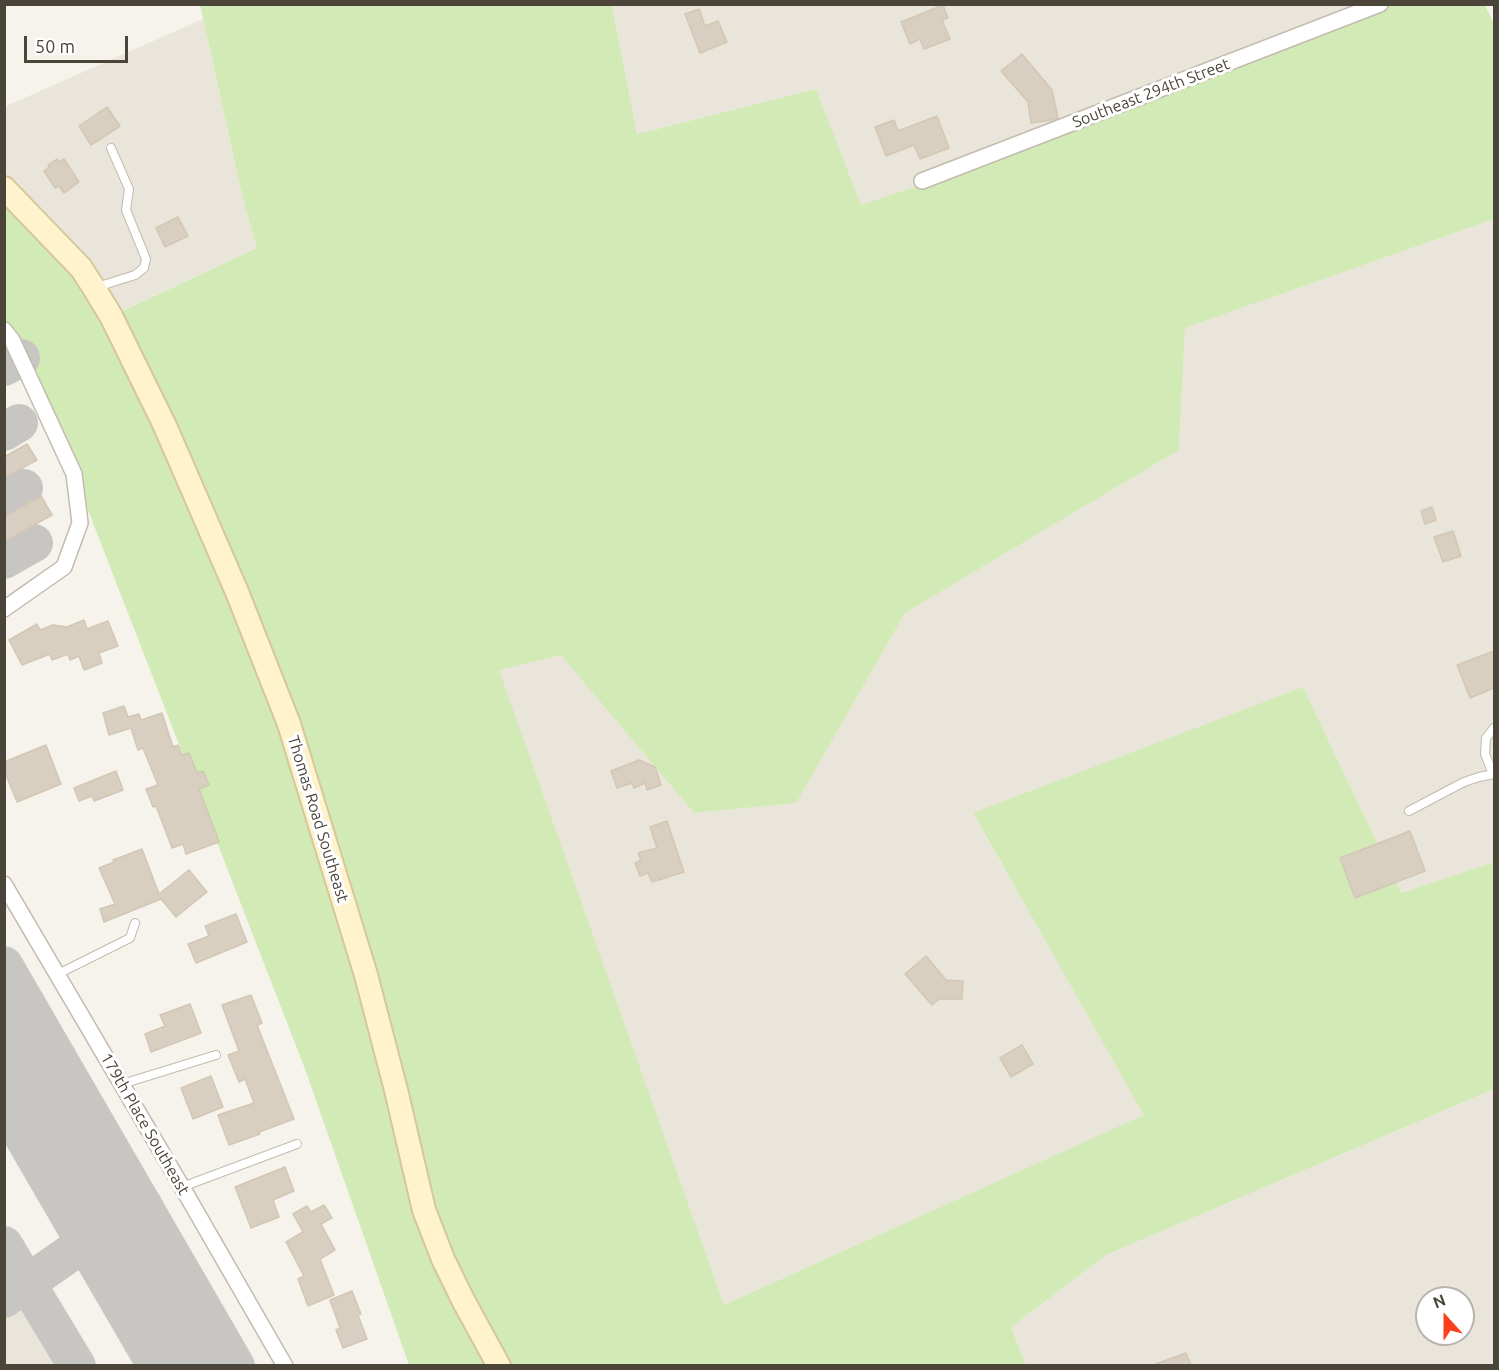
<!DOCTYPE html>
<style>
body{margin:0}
#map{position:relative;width:1499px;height:1370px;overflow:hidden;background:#f6f3ec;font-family:Ubuntu,sans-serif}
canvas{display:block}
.frame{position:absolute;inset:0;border:6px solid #4b4439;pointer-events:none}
.north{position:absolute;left:1415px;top:1286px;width:60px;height:60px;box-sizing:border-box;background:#fff;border:2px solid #b7b4b0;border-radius:50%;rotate:339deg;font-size:16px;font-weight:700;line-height:24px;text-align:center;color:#4b4439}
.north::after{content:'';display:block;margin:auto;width:21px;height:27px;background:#fc3f1d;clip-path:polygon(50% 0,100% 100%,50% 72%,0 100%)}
.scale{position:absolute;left:24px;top:36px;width:104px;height:27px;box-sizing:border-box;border:3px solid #4b4439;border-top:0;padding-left:8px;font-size:18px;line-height:21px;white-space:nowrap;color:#4b4439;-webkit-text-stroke:4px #fff;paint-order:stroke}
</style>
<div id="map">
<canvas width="1499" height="1370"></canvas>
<div class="frame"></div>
<div class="north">N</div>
<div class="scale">50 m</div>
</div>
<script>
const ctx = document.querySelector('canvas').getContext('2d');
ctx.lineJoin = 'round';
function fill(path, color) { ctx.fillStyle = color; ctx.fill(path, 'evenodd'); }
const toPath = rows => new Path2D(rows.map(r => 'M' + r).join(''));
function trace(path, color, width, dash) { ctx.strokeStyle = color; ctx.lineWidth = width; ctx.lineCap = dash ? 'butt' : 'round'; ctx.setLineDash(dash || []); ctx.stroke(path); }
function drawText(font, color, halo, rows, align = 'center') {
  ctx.font = font + ' Ubuntu,sans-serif'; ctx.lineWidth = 6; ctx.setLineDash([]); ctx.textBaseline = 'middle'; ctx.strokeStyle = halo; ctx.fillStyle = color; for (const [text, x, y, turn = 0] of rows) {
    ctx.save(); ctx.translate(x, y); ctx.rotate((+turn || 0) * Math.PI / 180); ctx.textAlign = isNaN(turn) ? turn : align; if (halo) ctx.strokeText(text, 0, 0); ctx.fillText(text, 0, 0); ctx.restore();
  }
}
fill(toPath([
 [612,5,1389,5,935,180,861,206,816,89,637,134],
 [203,19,243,199,257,248,121,311,110,292,83,256,66,236,5,173,4,107],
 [1494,219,1494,862,1401,893,1303,687,973,814,1145,1115,724,1305,498,670,561,654,694,813,795,803,905,613,1179,450,1185,328],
 [1494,1089,1494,1365,1026,1365,1011,1327,1106,1255],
 [1427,1298,1463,1298,1463,1334,1427,1334],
 [4,1233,5,1233,83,1365,5,1365]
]), '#eae5da');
fill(toPath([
 [200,5,612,5,637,134,816,89,861,205,935,180,1389,5,1485,5,1494,24,1494,219,1185,328,1179,450,905,613,796,803,694,813,561,655,499,670,724,1305,1144,1115,973,813,1303,687,1401,893,1494,862,1494,1089,1106,1255,1011,1327,1026,1365,409,1365,305,1069,74,474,5,331,4,202,73,268,107,318,257,248,243,199]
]), '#d2eab5');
trace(toPath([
 [4,367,21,358],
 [4,432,19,423],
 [4,499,24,488],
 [4,560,34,543],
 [4,965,236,1366],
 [4,1097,31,1095],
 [4,1245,77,1366],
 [4,1299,108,1227,144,1206]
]), '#c8c6c3', 38);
trace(toPath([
 [4,1049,188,1366]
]), '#c8c6c3', 93);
const building = toPath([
 [943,5,948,18,942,20,950,39,924,49,920,39,910,44,901,22,943,5],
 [699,9,705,26,718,21,727,42,700,53,685,14,699,9],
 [1022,54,1052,90,1058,118,1052,120,1031,123,1028,102,1001,71,1022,54],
 [107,107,120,126,91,145,79,126,107,107],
 [937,116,949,148,920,159,914,145,886,156,875,127,894,120,898,131,937,116],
 [57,159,59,162,64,159,79,182,64,193,59,186,55,188,44,171,49,168,48,165,57,159],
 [178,217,188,236,165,247,156,228,178,217],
 [27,444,37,460,4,478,4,457,27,444],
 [41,496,52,515,4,542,4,517,41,496],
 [1432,507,1436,520,1425,524,1421,511,1432,507],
 [1453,531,1461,556,1443,562,1434,537,1453,531],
 [84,620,87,629,108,621,118,646,99,653,102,663,84,670,79,656,70,660,68,654,52,660,50,654,22,665,9,640,37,624,40,630,53,625,67,627,84,620],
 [1494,651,1494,688,1470,698,1457,665,1494,651],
 [124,706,128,717,139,714,141,720,162,713,173,747,178,745,182,755,189,753,197,773,203,771,209,785,199,789,219,842,186,854,183,844,172,848,156,806,153,807,146,789,158,785,143,748,138,750,131,728,109,735,103,713,124,706],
 [46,745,61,784,17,802,4,770,4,762,46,745],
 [639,760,655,767,661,785,647,790,645,783,634,788,632,783,617,788,611,771,639,760],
 [116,771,123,790,94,801,92,796,79,801,74,788,116,771],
 [667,821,684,872,652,882,648,873,640,876,635,863,641,860,638,853,657,848,650,827,667,821],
 [1410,831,1425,871,1355,898,1340,858,1410,831],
 [142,849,159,894,189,870,207,892,176,917,161,899,104,922,100,909,115,904,99,868,114,862,113,860,142,849],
 [236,914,247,942,196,963,188,944,209,936,205,926,236,914],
 [926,956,946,980,963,981,962,999,939,999,932,1005,905,974,926,956],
 [251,995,262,1023,257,1025,294,1119,259,1132,260,1134,229,1145,218,1115,254,1103,245,1079,239,1082,228,1055,239,1051,222,1005,251,995],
 [190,1004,201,1033,151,1052,145,1034,165,1026,160,1015,190,1004],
 [1022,1045,1033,1064,1011,1077,1000,1058,1022,1045],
 [211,1076,223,1107,193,1119,181,1088,211,1076],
 [285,1167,294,1191,273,1200,279,1217,251,1228,235,1187,285,1167],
 [324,1205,332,1218,321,1224,335,1250,320,1259,334,1295,308,1306,298,1279,304,1276,286,1242,303,1232,293,1214,307,1206,311,1212,324,1205],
 [352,1291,361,1314,358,1315,367,1339,343,1348,336,1330,340,1328,330,1300,352,1291],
 [1186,1353,1191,1365,1156,1365,1156,1364,1186,1353]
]);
fill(building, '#d8cfc1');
trace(building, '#d3c7b4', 1.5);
const lane = toPath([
 [97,287,135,275,144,268,146,259,126,210,129,189,111,148],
 [1493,774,1485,754,1486,738,1494,728],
 [1409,811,1464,782,1479,777,1494,774],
 [58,974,130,938,135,923],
 [122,1084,216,1055],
 [182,1187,297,1144]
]);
const street = toPath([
 [922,181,1380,4],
 [4,330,12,340,74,474,80,523,64,567,4,609],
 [4,884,182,1187,285,1366]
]);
const secondary = toPath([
 [4,188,81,268,94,288,111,316,165,426,237,592,289,724,335,874,366,975,396,1090,424,1210,443,1259,463,1300,499,1366]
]);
trace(lane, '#c2bbae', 10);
trace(street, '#c2bbae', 18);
trace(secondary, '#d6c79b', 26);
trace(lane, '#fff', 8);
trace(street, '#fff', 15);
trace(secondary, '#fff3cd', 22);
drawText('16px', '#4b4439', '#fff', [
 ["Southeast 294th Street",1151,93,-21],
 ["Thomas Road Southeast",318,819,73],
 ["179th Place Southeast",145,1124,60]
]);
</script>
